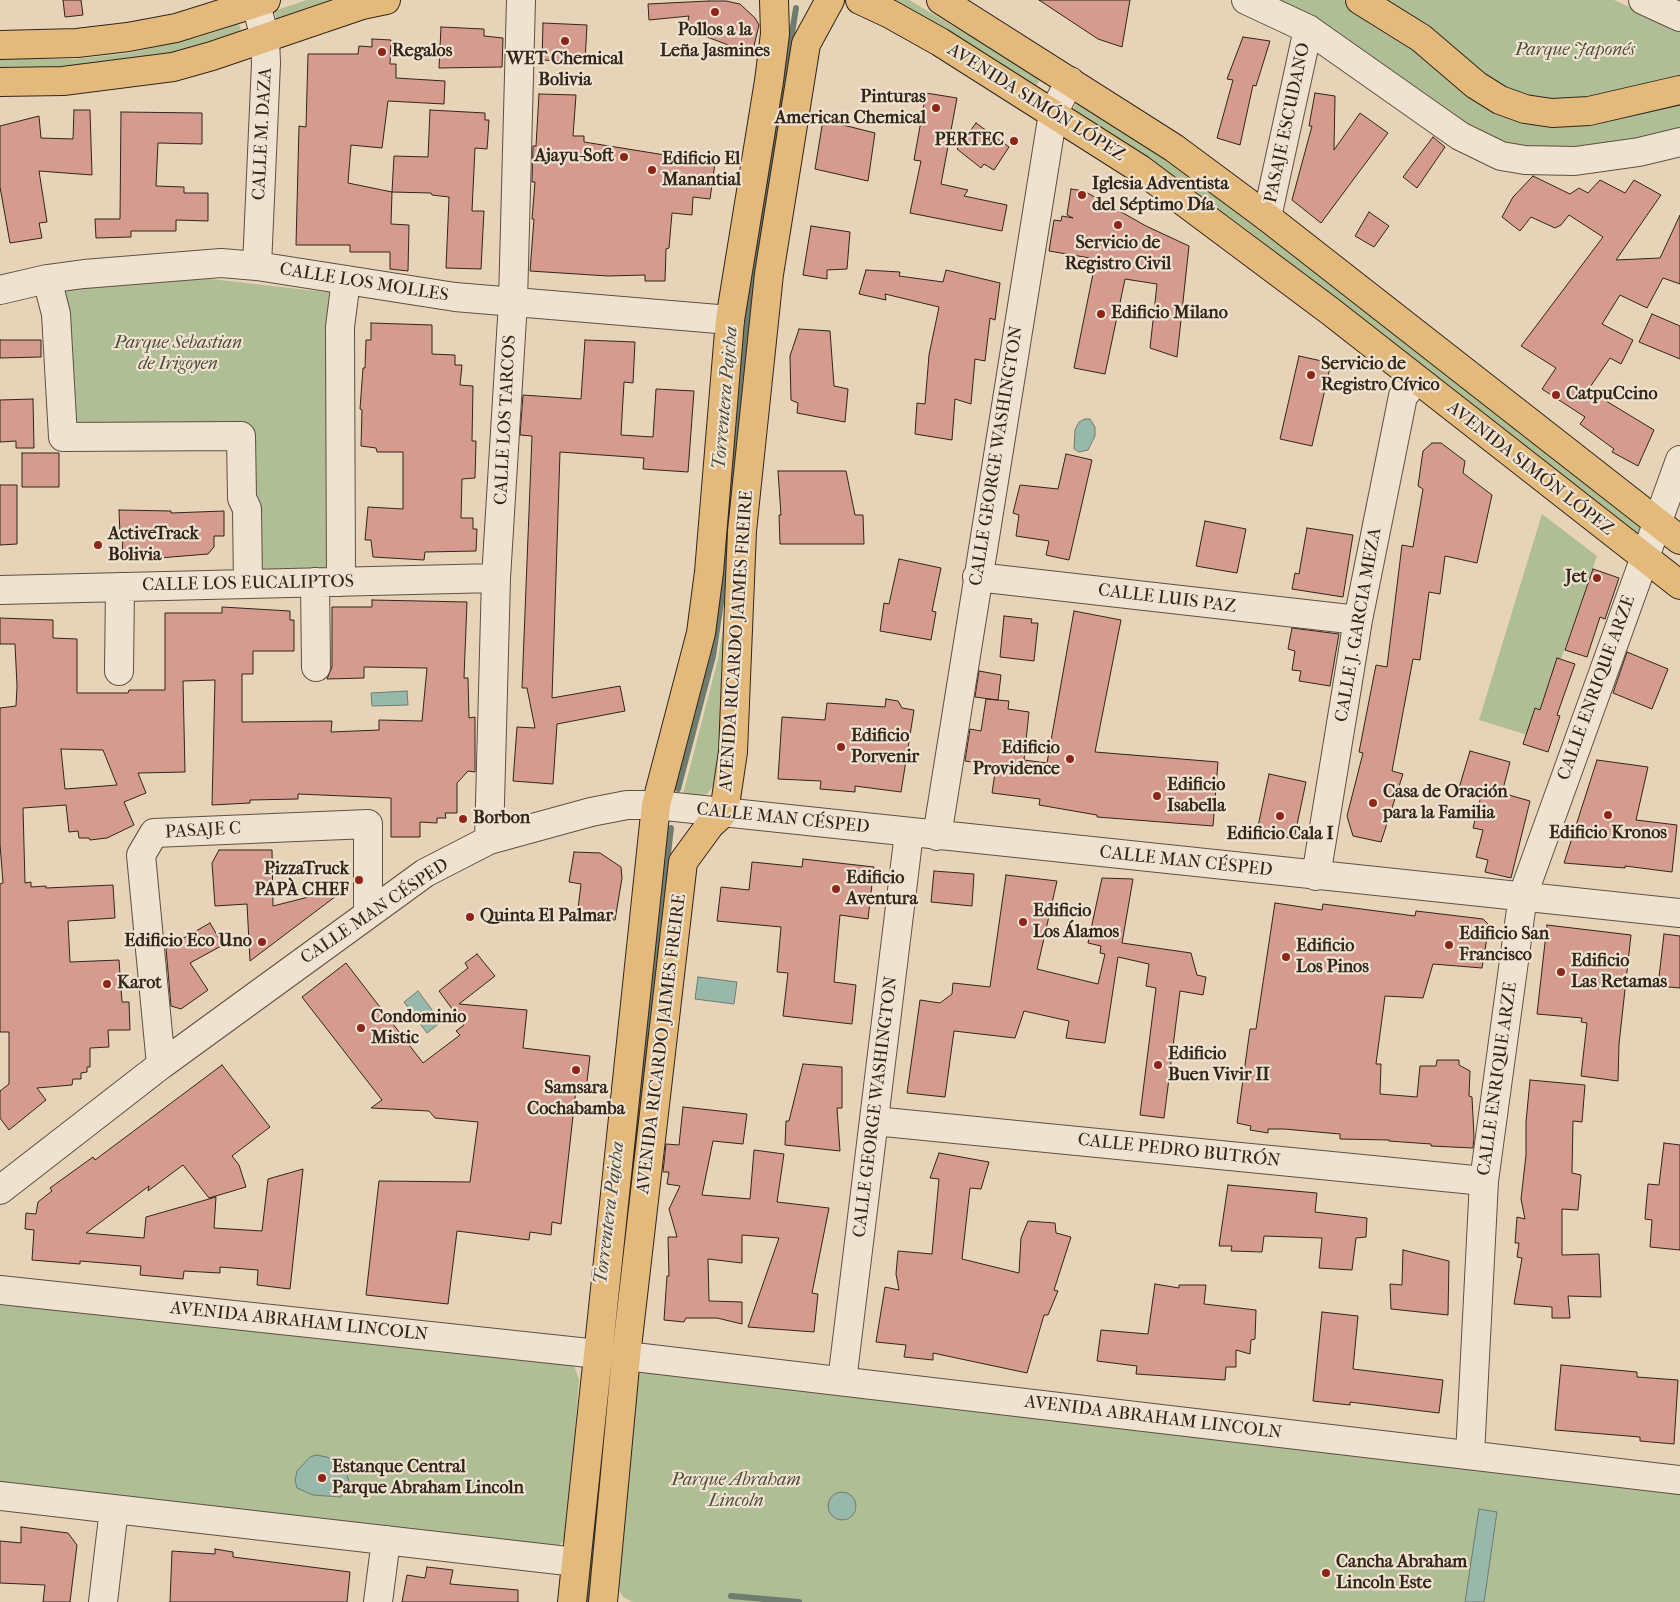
<!DOCTYPE html>
<meta charset="utf-8">
<style>
body{margin:0}
canvas{display:block;background:#e7d3b7}
</style>
<canvas width="1680" height="1602"></canvas>
<script>
const ctx = document.querySelector('canvas').getContext('2d');
ctx.lineJoin = 'round';
function fill(path, color) { ctx.fillStyle = color; ctx.fill(path, 'evenodd'); }
const toPath = rows => new Path2D(rows.map(r => 'M' + r).join(''));
function trace(path, color, width, dash) { ctx.strokeStyle = color; ctx.lineWidth = width; ctx.lineCap = dash ? 'butt' : 'round'; ctx.setLineDash(dash || []); ctx.stroke(path); }
function drawText(font, color, halo, rows, align = 'center') {
  ctx.font = font + ' "IM FELL French Canon",serif'; ctx.lineWidth = 4.5; ctx.setLineDash([]); ctx.textBaseline = 'middle'; ctx.strokeStyle = halo; ctx.fillStyle = color; for (const [text, x, y, turn = 0] of rows) {
    ctx.save(); ctx.translate(x, y); ctx.rotate((+turn || 0) * Math.PI / 180); ctx.textAlign = isNaN(turn) ? turn : align; if (halo) ctx.strokeText(text, 0, 0); ctx.fillText(text, 0, 0); ctx.restore();
  }
}
fill(toPath([
 [307,0,341,0,277,20,274,11],
 [890,0,909,0,1041,78,1036,86],
 [1273,0,1343,0,1418,47,1488,102,1680,99,1680,133,1634,145,1503,150,1450,118,1346,38],
 [1378,0,1614,0,1680,30,1680,76,1563,103,1511,93],
 [239,24,242,34,205,47,117,65,0,70,0,59,76,59,129,53,199,37],
 [1077,102,1116,126,1247,217,1643,526,1638,534,1242,226,1149,159,1073,110],
 [211,279,334,293,330,571,261,574,249,430,88,431,71,423,63,293,66,289,74,286],
 [1542,514,1597,556,1534,737,1479,720],
 [728,597,719,777,708,793,701,797,683,794,718,659],
 [0,1300,571,1364,575,1368,579,1380,567,1538,557,1547,0,1486],
 [646,1370,1680,1490,1680,1602,633,1602,623,1597,617,1587,637,1375]
]), '#afbe94');
const water = toPath([
 [1085,419,1090,419,1095,427,1095,436,1088,450,1079,452,1074,449,1075,430,1079,422,1085,419],
 [407,691,408,705,372,706,371,693,407,691],
 [698,977,737,982,734,1004,695,999,698,977],
 [418,991,441,1022,427,1033,404,1002,418,991],
 [316,1455,327,1457,345,1468,349,1482,341,1497,313,1495,297,1488,295,1480,297,1471,310,1457,316,1455],
 '828 1506a14 14 0 1 1 28 0a14 14 0 1 1-28 0Z',
 [1479,1509,1497,1512,1484,1602,1465,1602,1479,1509]
]);
fill(water, '#97b8aa');
trace(water, '#6f7d71', 1);
trace(toPath([
 [678,789,713,656,723,589,750,295,796,8],
 [635,1132,671,828],
 [731,1596,799,1602],
 [588,1602,598,1488]
]), '#6f7d71', 6);
const building = toPath([
 [63,0,81,0,83,15,65,17,63,0],
 [1039,0,1130,0,1122,47,1098,39,1039,0],
 [709,1,726,1,740,4,755,18,759,25,752,54,686,29,689,16,649,20,648,4,709,1],
 [543,23,587,25,585,62,542,60,543,23],
 [441,27,484,29,484,36,503,38,502,67,439,68,441,27],
 [1243,37,1270,41,1256,86,1253,85,1240,145,1217,138,1233,80,1227,79,1243,37],
 [372,39,391,40,390,64,396,64,396,78,445,81,444,104,388,101,382,148,351,145,348,183,392,192,391,224,409,225,408,271,390,269,390,252,350,252,350,245,296,245,299,126,306,127,308,54,358,54,359,46,372,47,372,39],
 [926,93,957,98,941,184,968,190,964,196,1007,205,1002,231,910,213,921,161,914,160,926,93],
 [1315,93,1335,96,1334,150,1360,113,1388,133,1321,223,1292,200,1312,126,1309,126,1315,93],
 [539,94,576,95,573,136,584,136,584,142,715,163,710,199,693,197,692,215,672,213,669,248,666,249,665,281,645,281,645,275,608,276,530,271,534,219,532,219,535,182,532,182,533,146,536,146,539,94],
 [74,110,90,110,92,175,39,171,47,222,39,223,42,238,10,243,0,187,0,126,39,116,41,138,73,139,74,110],
 [430,110,485,113,485,120,489,120,487,149,475,148,472,211,484,211,481,269,446,268,449,197,432,195,431,193,392,192,394,156,428,157,430,110],
 [121,112,202,113,202,144,158,143,156,186,184,187,184,193,208,193,208,221,176,220,176,231,131,231,131,237,96,238,95,219,120,219,121,112],
 [823,120,875,133,868,181,815,169,823,120],
 [976,123,1009,147,994,170,984,164,981,168,957,149,976,123],
 [1433,137,1445,147,1417,188,1403,177,1433,137],
 [1533,176,1570,194,1579,188,1588,193,1600,180,1625,193,1634,180,1661,195,1616,260,1660,258,1680,215,1680,284,1663,278,1647,308,1620,295,1602,324,1633,340,1621,364,1610,358,1588,390,1654,430,1638,466,1612,452,1614,449,1580,424,1585,417,1542,389,1556,368,1521,346,1603,237,1569,215,1561,225,1555,228,1531,217,1520,231,1502,217,1513,197,1533,176],
 [1071,189,1084,191,1146,226,1189,246,1177,357,1150,348,1157,284,1125,279,1105,374,1074,368,1096,259,1049,251,1054,220,1061,221,1062,216,1073,218,1067,215,1071,189],
 [1369,212,1389,226,1374,247,1355,236,1369,212],
 [811,226,850,232,847,269,827,270,827,279,803,275,811,226],
 [866,270,900,272,899,276,943,282,946,270,1000,283,995,320,990,318,985,361,975,359,971,404,955,399,952,440,915,434,917,403,925,404,929,355,939,307,885,294,886,300,859,294,866,270],
 [1652,314,1680,326,1680,359,1639,342,1652,314],
 [371,323,432,325,432,354,455,355,455,365,462,365,460,385,473,386,472,441,476,441,475,478,462,479,461,518,473,518,473,529,477,529,476,551,425,552,424,560,373,557,371,540,365,540,368,507,403,509,403,452,377,452,376,448,361,446,362,410,360,409,363,368,365,368,366,340,371,340,371,323],
 [799,329,830,331,834,386,848,389,845,422,797,413,798,403,791,400,790,356,799,329],
 [0,340,41,340,41,357,0,358,0,340],
 [585,340,635,342,633,383,624,382,621,435,653,437,656,389,694,391,688,472,643,469,644,458,560,452,552,698,620,686,625,711,557,724,553,784,513,781,517,727,535,728,527,688,522,688,532,436,520,435,523,395,581,399,585,340],
 [1299,356,1331,363,1312,446,1280,439,1299,356],
 [33,399,34,448,16,448,16,441,0,442,0,400,33,399],
 [1432,443,1441,443,1465,461,1463,473,1492,495,1477,563,1445,556,1440,594,1429,592,1420,660,1413,659,1392,771,1403,774,1381,842,1353,836,1347,816,1363,753,1359,752,1376,665,1387,667,1402,545,1413,547,1423,489,1418,486,1423,451,1432,443],
 [22,453,59,453,59,487,22,487,22,453],
 [1066,454,1092,460,1069,560,1046,555,1049,541,1016,536,1019,515,1013,513,1020,485,1058,489,1066,454],
 [778,471,846,471,855,515,863,515,864,544,780,544,779,515,781,515,778,471],
 [0,485,17,485,17,544,0,545,0,485],
 [119,510,171,511,171,513,224,511,224,536,214,536,214,547,208,554,122,561,123,535,120,535,119,510],
 [1205,521,1246,529,1237,573,1196,566,1205,521],
 [1307,528,1353,535,1343,597,1292,589,1295,573,1299,574,1307,528],
 [899,559,941,568,932,611,936,612,931,640,880,631,884,603,889,604,899,559],
 [1593,569,1619,578,1605,619,1600,617,1587,657,1565,650,1593,569],
 [372,600,467,602,464,678,468,678,469,718,475,717,475,772,468,771,457,783,457,813,445,813,446,818,437,818,437,823,420,822,420,837,391,837,391,798,298,794,298,799,250,800,250,803,212,805,215,680,183,681,185,772,138,773,146,793,124,802,134,825,107,838,90,840,89,838,79,838,78,831,69,832,66,805,23,808,25,883,31,882,31,887,46,886,46,888,113,885,115,918,68,921,70,962,119,960,122,1002,129,1002,130,1030,108,1030,109,1047,90,1048,90,1067,87,1067,87,1072,81,1073,81,1079,73,1079,72,1085,37,1088,46,1100,9,1130,0,1118,0,1091,9,1084,9,1032,0,1032,0,884,3,883,0,844,0,708,16,706,17,686,15,644,0,644,0,618,53,620,53,638,77,639,77,693,128,693,129,690,165,690,165,613,222,613,222,607,290,611,290,620,294,620,294,651,253,651,253,674,242,674,242,722,332,721,331,732,379,730,379,720,422,721,427,668,364,667,364,678,327,679,332,667,332,607,372,607,372,600],
 [61,749,103,750,117,785,65,789,61,749],
 [1074,611,1121,620,1095,752,1218,762,1213,826,1097,817,1097,815,1039,805,1040,799,992,793,996,766,965,761,970,729,981,731,986,699,1009,701,1008,709,1029,712,1024,760,1047,763,1074,611],
 [1004,616,1032,619,1031,623,1038,623,1034,661,1000,657,1004,616],
 [1292,628,1339,634,1330,686,1299,681,1301,671,1292,670,1295,651,1288,649,1292,628],
 [1627,652,1668,669,1652,709,1613,693,1627,652],
 [1557,658,1575,664,1557,715,1560,716,1548,752,1523,744,1535,708,1540,710,1557,658],
 [979,671,1001,675,998,700,975,697,979,671],
 [886,699,898,701,902,708,914,710,901,792,855,786,855,792,820,789,821,781,778,779,782,717,825,720,827,703,885,707,886,699],
 [1470,751,1510,762,1502,793,1530,801,1511,878,1485,872,1488,860,1476,857,1483,830,1473,828,1482,792,1459,788,1470,751],
 [1597,760,1648,767,1636,820,1677,825,1672,872,1625,866,1625,868,1564,863,1597,760],
 [1269,774,1306,782,1294,839,1257,831,1269,774],
 [219,850,272,850,273,906,348,887,250,961,247,904,215,906,212,863,219,850],
 [574,852,600,853,621,867,622,878,615,920,577,917,581,884,569,882,574,852],
 [803,859,874,867,868,919,840,915,834,982,856,985,852,1024,783,1016,788,973,777,972,781,927,717,921,721,887,749,890,752,862,802,867,803,859],
 [934,871,974,874,972,906,931,902,934,871],
 [1006,875,1057,881,1037,969,1098,984,1105,954,1100,953,1101,946,1088,943,1102,878,1133,879,1122,943,1191,953,1197,975,1206,977,1203,995,1180,991,1164,1118,1140,1115,1156,988,1146,986,1149,964,1118,957,1105,1043,1066,1038,1069,1021,1024,1011,1015,1038,954,1031,945,1097,907,1093,920,1000,940,1003,952,994,953,983,990,987,1006,875],
 [1275,903,1322,910,1323,904,1415,916,1416,911,1483,919,1489,925,1482,968,1433,964,1423,998,1385,996,1376,1064,1381,1064,1380,1094,1417,1097,1420,1066,1436,1066,1437,1060,1459,1060,1459,1065,1470,1071,1469,1096,1472,1097,1474,1137,1473,1148,1431,1146,1431,1144,1389,1141,1389,1140,1340,1139,1340,1134,1284,1129,1268,1129,1268,1133,1250,1130,1251,1126,1237,1123,1250,1029,1256,1029,1275,903],
 [210,923,223,945,190,963,208,990,181,1009,171,1006,166,948,210,923],
 [1547,925,1631,935,1619,1044,1618,1081,1581,1076,1587,1023,1581,1022,1582,1018,1537,1014,1547,925],
 [1664,934,1680,936,1680,988,1658,986,1664,934],
 [477,954,495,976,459,1004,527,1010,523,1048,590,1056,586,1090,576,1089,561,1224,552,1222,551,1235,530,1232,529,1240,457,1231,448,1304,366,1295,379,1181,470,1182,478,1122,435,1118,429,1111,371,1108,382,1100,302,997,346,963,423,1063,460,1035,456,1031,464,1025,439,991,468,968,465,963,477,954],
 [803,1064,842,1067,842,1108,837,1108,840,1151,785,1145,786,1121,789,1121,803,1064],
 [222,1065,270,1127,232,1156,239,1165,246,1187,209,1198,183,1165,148,1191,149,1186,86,1233,144,1238,146,1217,216,1197,214,1228,262,1231,268,1179,303,1169,290,1289,257,1285,258,1270,220,1267,220,1273,184,1271,183,1279,140,1275,141,1266,80,1261,80,1264,32,1260,34,1230,25,1229,26,1213,36,1214,38,1202,52,1191,50,1188,93,1157,95,1160,222,1065],
 [1530,1080,1585,1085,1582,1122,1573,1121,1572,1173,1581,1175,1578,1210,1562,1209,1562,1255,1599,1254,1601,1297,1568,1296,1570,1318,1552,1318,1552,1307,1514,1304,1522,1258,1517,1257,1519,1243,1515,1243,1517,1217,1525,1219,1521,1199,1526,1155,1526,1122,1530,1080],
 [683,1107,747,1114,743,1144,713,1141,702,1195,750,1199,754,1150,784,1154,777,1202,829,1208,812,1293,818,1294,814,1332,748,1327,779,1238,742,1235,742,1263,708,1259,709,1301,742,1302,742,1324,717,1318,686,1318,684,1322,664,1320,667,1276,669,1276,668,1237,677,1237,669,1209,680,1186,667,1184,669,1172,663,1172,666,1144,679,1145,683,1107],
 [1664,1143,1680,1145,1680,1250,1650,1247,1652,1220,1645,1219,1648,1184,1659,1185,1664,1143],
 [939,1153,989,1162,981,1189,970,1188,962,1259,1019,1273,1021,1238,1028,1221,1055,1223,1056,1233,1071,1237,1054,1290,1058,1291,1048,1315,1044,1315,1027,1373,933,1353,933,1360,904,1357,906,1345,876,1342,885,1287,899,1290,896,1274,898,1251,932,1254,939,1179,930,1178,939,1153],
 [1228,1185,1317,1193,1315,1212,1367,1218,1366,1237,1356,1238,1352,1270,1319,1268,1322,1238,1264,1236,1262,1252,1231,1251,1232,1246,1219,1246,1228,1185],
 [1403,1250,1449,1261,1448,1315,1391,1309,1390,1284,1402,1285,1403,1250],
 [1155,1284,1179,1288,1179,1285,1206,1285,1204,1304,1256,1310,1255,1339,1251,1340,1250,1354,1236,1350,1236,1367,1226,1367,1225,1380,1136,1374,1137,1366,1097,1361,1101,1330,1148,1334,1155,1284],
 [1322,1312,1358,1316,1353,1369,1443,1380,1439,1413,1350,1402,1350,1405,1313,1401,1322,1312],
 [1561,1365,1637,1372,1637,1377,1678,1380,1674,1444,1640,1441,1640,1437,1555,1430,1561,1365],
 [21,1527,68,1533,77,1545,70,1602,43,1602,45,1585,0,1583,0,1541,21,1543,21,1527],
 [215,1549,233,1552,233,1557,350,1572,347,1602,170,1602,172,1551,215,1554,215,1549],
 [427,1567,453,1570,450,1584,518,1590,518,1602,402,1602,407,1575,425,1578,427,1567]
]);
fill(building, '#d49b8e');
trace(building, '#32251b', 1);
const minor = toPath([
 [1246,0,1308,29,1460,136,1501,156,1525,160,1575,161,1639,152,1680,142],
 [1643,0,1680,17],
 [256,4,265,38,266,63,257,266],
 [1267,217,1308,29],
 [47,279,56,314,63,437,241,436,242,498,247,509,248,584],
 [0,290,47,279,84,274,221,263,257,266,455,297,730,320],
 [977,577,1358,620],
 [315,582,316,667],
 [341,582,340,327,346,280],
 [0,590,496,578],
 [119,671,120,587],
 [937,836,1053,113,1070,81],
 [489,840,496,578,513,302,521,0],
 [1316,876,1358,620,1403,396,1417,380],
 [161,1065,141,855,154,833,368,824,368,912],
 [874,1121,1484,1181],
 [0,1190,161,1065,425,873,489,840,591,812,627,805,656,805,1680,913],
 [0,1290,598,1354],
 [626,1356,1680,1480],
 [842,1381,909,833],
 [1470,1455,1484,1181,1523,895,1680,460],
 [0,1496,576,1562],
 [103,1602,114,1509],
 [378,1602,386,1540]
]);
const major = toPath([
 [860,0,890,14,940,42,1140,169,1330,311,1680,585],
 [941,0,1174,148,1267,217,1680,540],
 [1360,0,1421,38,1476,85,1500,100,1525,109,1552,113,1589,111,1680,90],
 [0,45,77,43,128,37,176,28,266,0],
 [0,82,63,81,173,67,212,56,362,5,386,0],
 [572,1602,656,805,701,633,709,572,730,320,769,81,775,34,774,0],
 [603,1602,626,1356,683,862,710,825,724,812,733,752,742,531,769,274,806,44,830,0]
]);
trace(minor, '#5f5042', 30);
trace(major, '#32251b', 30);
trace(minor, '#efe2d0', 28);
trace(major, '#e4ba7c', 28);
for (const [x, y, r, color] of [
 [715,12,5,"#8f2418"],
 [565,41,5,"#8f2418"],
 [382,52,5,"#8f2418"],
 [936,108,5,"#8f2418"],
 [1014,141,5,"#8f2418"],
 [624,157,5,"#8f2418"],
 [652,170,5,"#8f2418"],
 [1082,195,5,"#8f2418"],
 [1118,225,5,"#8f2418"],
 [1101,314,5,"#8f2418"],
 [1311,375,5,"#8f2418"],
 [1556,395,5,"#8f2418"],
 [98,545,5,"#8f2418"],
 [1597,578,5,"#8f2418"],
 [841,747,5,"#8f2418"],
 [1070,759,5,"#8f2418"],
 [1157,796,5,"#8f2418"],
 [1373,803,5,"#8f2418"],
 [1608,815,5,"#8f2418"],
 [1280,816,5,"#8f2418"],
 [463,819,5,"#8f2418"],
 [359,880,5,"#8f2418"],
 [836,889,5,"#8f2418"],
 [470,917,5,"#8f2418"],
 [1023,922,5,"#8f2418"],
 [262,942,5,"#8f2418"],
 [1449,945,5,"#8f2418"],
 [1286,957,5,"#8f2418"],
 [1561,972,5,"#8f2418"],
 [107,984,5,"#8f2418"],
 [361,1028,5,"#8f2418"],
 [1158,1065,5,"#8f2418"],
 [576,1070,5,"#8f2418"],
 [322,1478,5,"#8f2418"],
 [1326,1573,5,"#8f2418"]
]) { const dot = new Path2D(); dot.arc(x, y, r, 0, 2 * Math.PI); ctx.fillStyle = color; ctx.fill(dot); trace(dot, '#efe2d0', 2); }
drawText('bold 18px', '#32251b', '#efe2d0', [
 ["Pollos a la",715,31,"center"],
 ["Leña Jasmines",715,52,"center"],
 ["Regalos",392,52],
 ["WET Chemical",565,60,"center"],
 ["Bolivia",565,81,"center"],
 ["Pinturas",926,98,"right"],
 ["American Chemical",926,119,"right"],
 ["PERTEC",1004,141,"right"],
 ["Ajayu-Soft",614,157,"right"],
 ["Edificio El",662,160],
 ["Manantial",662,181],
 ["Iglesia Adventista",1092,185],
 ["del Séptimo Día",1092,206],
 ["Servicio de",1118,244,"center"],
 ["Registro Civil",1118,265,"center"],
 ["Edificio Milano",1111,314],
 ["Servicio de",1321,365],
 ["Registro Cívico",1321,386],
 ["CatpuCcino",1566,395],
 ["ActiveTrack",108,535],
 ["Bolivia",108,556],
 ["Jet",1587,578,"right"],
 ["Edificio",851,737],
 ["Porvenir",851,758],
 ["Edificio",1060,749,"right"],
 ["Providence",1060,770,"right"],
 ["Edificio",1167,786],
 ["Isabella",1167,807],
 ["Casa de Oración",1383,793],
 ["para la Familia",1383,814],
 ["Borbon",473,819],
 ["Edificio Kronos",1608,834,"center"],
 ["Edificio Cala I",1280,835,"center"],
 ["PizzaTruck",349,870,"right"],
 ["PAPÀ CHEF",349,891,"right"],
 ["Edificio",846,879],
 ["Aventura",846,900],
 ["Edificio",1033,912],
 ["Los Álamos",1033,933],
 ["Quinta El Palmar",480,917],
 ["Edificio San",1459,935],
 ["Francisco",1459,956],
 ["Edificio Eco Uno",252,942,"right"],
 ["Edificio",1296,947],
 ["Los Pinos",1296,968],
 ["Edificio",1571,962],
 ["Las Retamas",1571,983],
 ["Karot",117,984],
 ["Condominio",371,1018],
 ["Mistic",371,1039],
 ["Edificio",1168,1055],
 ["Buen Vivir II",1168,1076],
 ["Samsara",576,1089,"center"],
 ["Cochabamba",576,1110,"center"],
 ["Estanque Central",332,1468],
 ["Parque Abraham Lincoln",332,1489],
 ["Cancha Abraham",1336,1563],
 ["Lincoln Este",1336,1584]
], 'left');
drawText('italic 18px', '#514b39', '#efe2d0', [
 ["Parque Japonés",1575,51],
 ["Parque Sebastian",178,344],
 ["de Irigoyen",178,365],
 ["Parque Abraham",736,1481],
 ["Lincoln",736,1502]
]);
drawText('18px', '#32251b', '#efe2d0', [
 ["AVENIDA SIMÓN LÓPEZ",1036,103,32],
 ["PASAJE ESCUDANO",1288,123,-78],
 ["CALLE M. DAZA",263,134,-87],
 ["CALLE LOS MOLLES",364,283,9],
 ["CALLE LOS TARCOS",506,420,-87],
 ["CALLE GEORGE WASHINGTON",997,456,-81],
 ["AVENIDA SIMÓN LÓPEZ",1530,469,38],
 ["CALLE LOS EUCALIPTOS",248,584,-1],
 ["CALLE LUIS PAZ",1167,599,7],
 ["CALLE J. GARCIA MEZA",1359,625,-80],
 ["AVENIDA RICARDO JAIMES FREIRE",737,641,-86],
 ["CALLE ENRIQUE ARZE",1597,688,-70],
 ["CALLE MAN CÉSPED",783,819,6],
 ["PASAJE C",203,831,-3],
 ["CALLE MAN CÉSPED",1186,862,6],
 ["CALLE MAN CÉSPED",375,912,-34],
 ["AVENIDA RICARDO JAIMES FREIRE",662,1044,-83],
 ["CALLE ENRIQUE ARZE",1498,1079,-82],
 ["CALLE GEORGE WASHINGTON",876,1107,-83],
 ["CALLE PEDRO BUTRÓN",1179,1151,6],
 ["AVENIDA ABRAHAM LINCOLN",299,1322,6],
 ["AVENIDA ABRAHAM LINCOLN",1153,1418,7]
]);
drawText('italic 19px', '#4b4a3f', '#efe2d0', [
 ["Torrentera Pajcha",726,398,-85],
 ["Torrentera Pajcha",610,1213,-83]
]);
</script>
